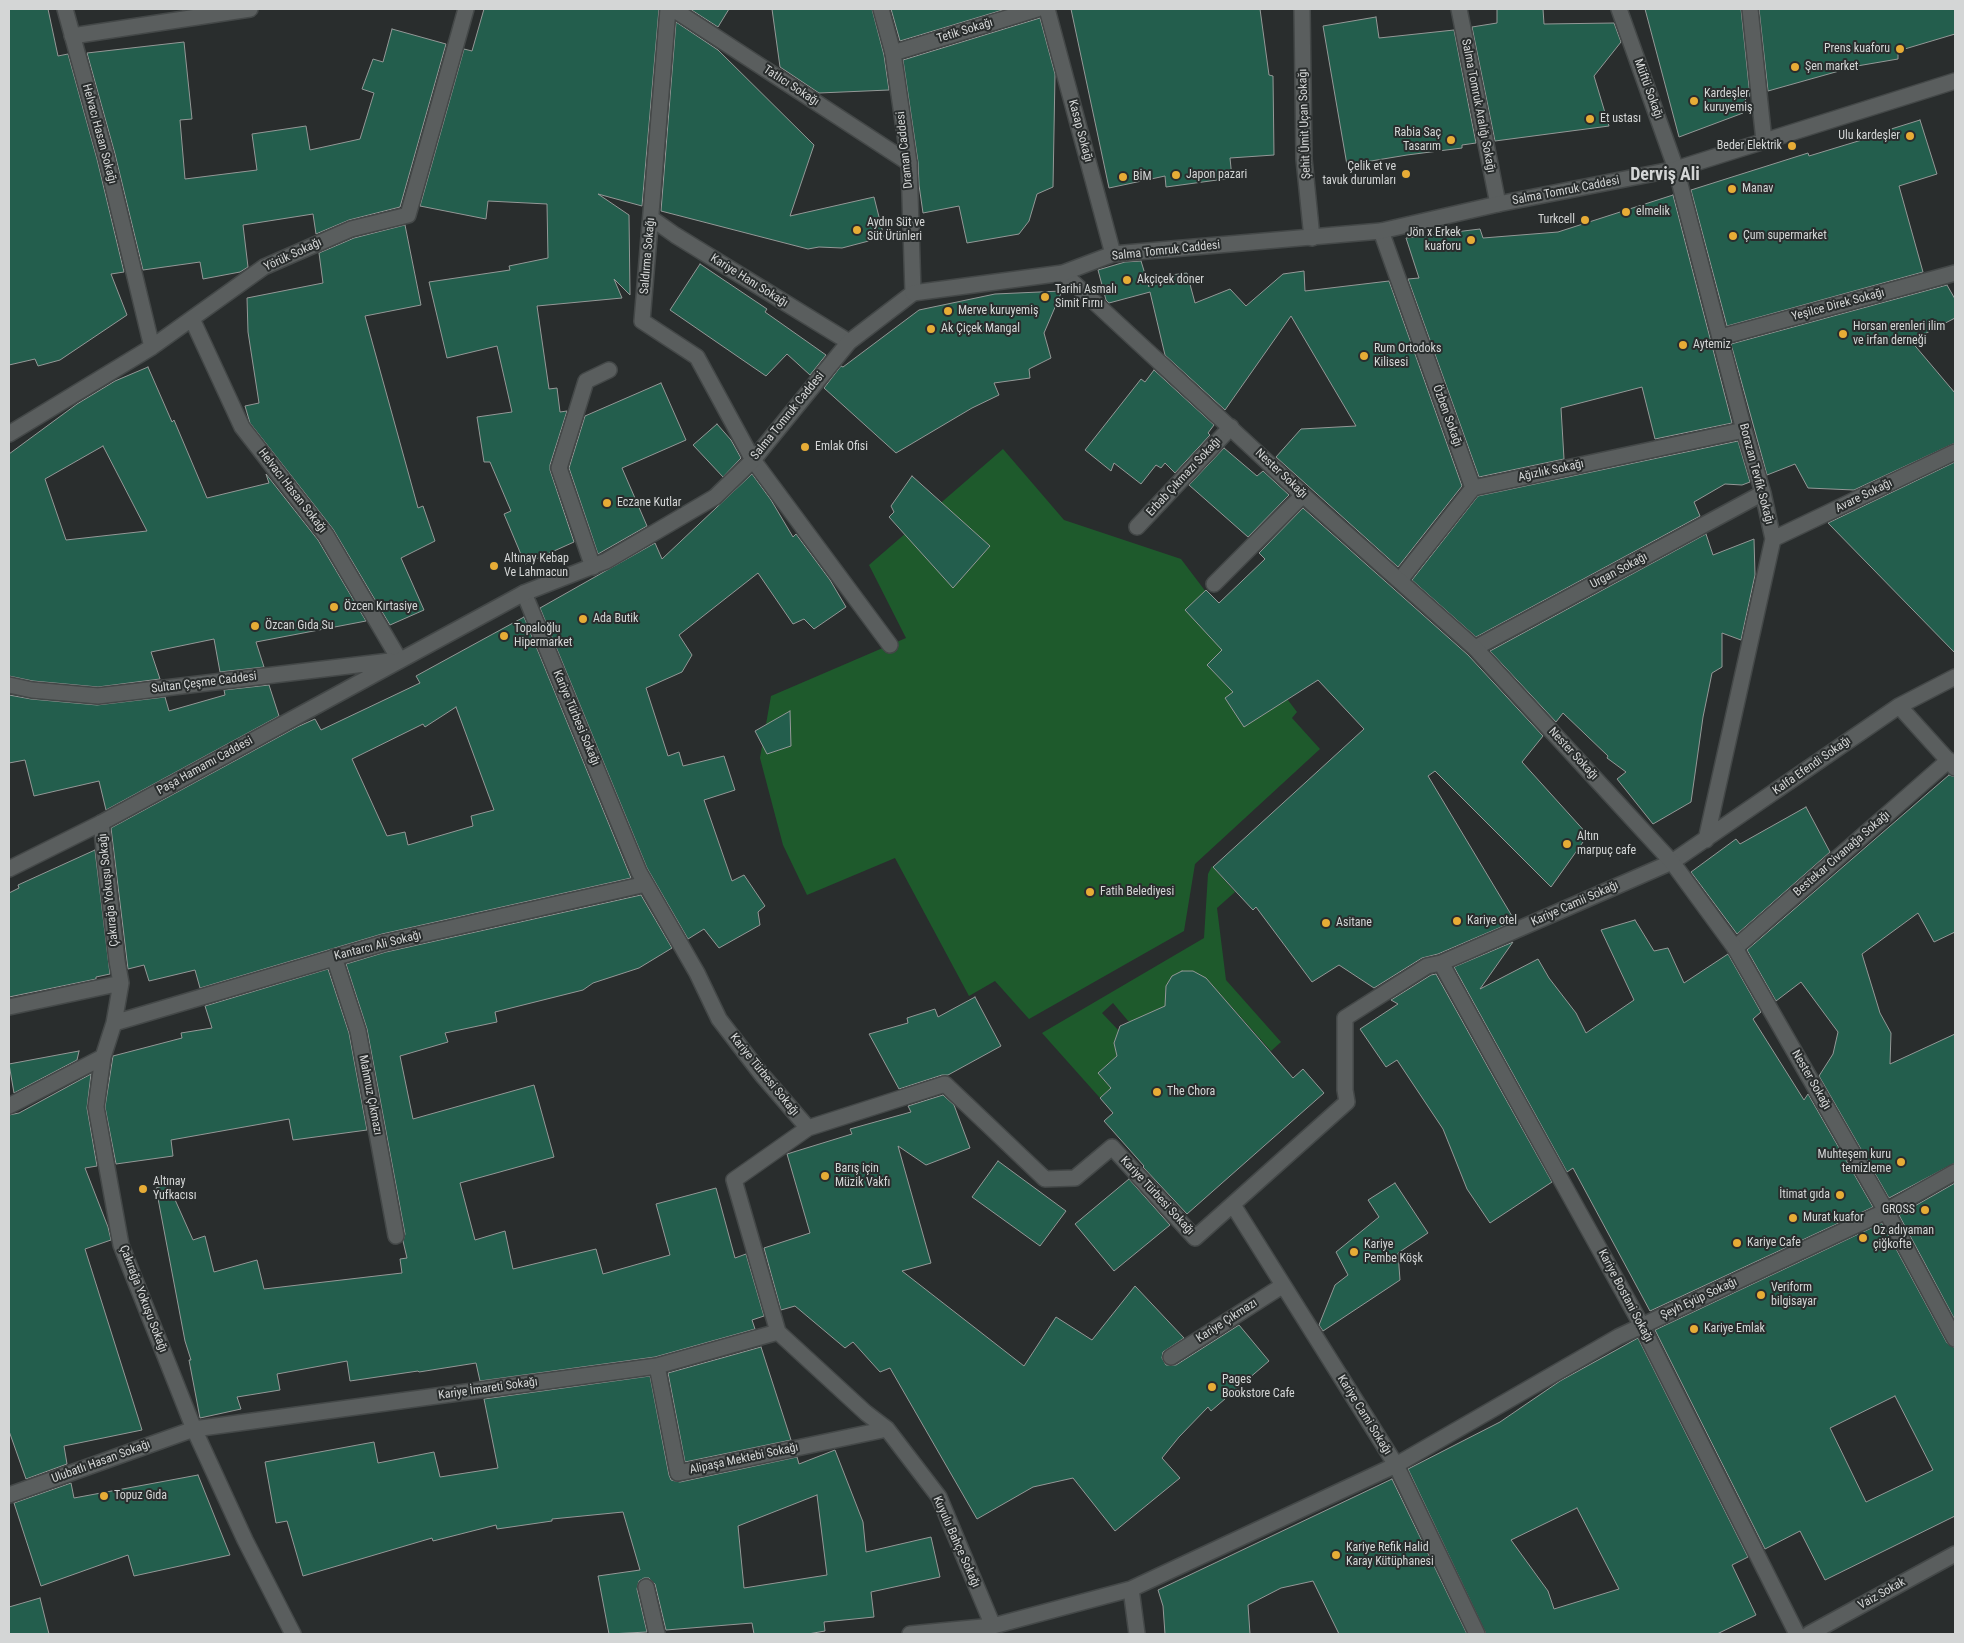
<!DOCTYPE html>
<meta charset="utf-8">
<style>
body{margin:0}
#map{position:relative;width:1964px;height:1643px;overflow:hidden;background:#292d2d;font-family:"Roboto Condensed",sans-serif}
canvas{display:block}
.frame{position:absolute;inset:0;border:10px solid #d4d6d6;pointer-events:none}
</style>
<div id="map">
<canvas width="1964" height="1643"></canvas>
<div class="frame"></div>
</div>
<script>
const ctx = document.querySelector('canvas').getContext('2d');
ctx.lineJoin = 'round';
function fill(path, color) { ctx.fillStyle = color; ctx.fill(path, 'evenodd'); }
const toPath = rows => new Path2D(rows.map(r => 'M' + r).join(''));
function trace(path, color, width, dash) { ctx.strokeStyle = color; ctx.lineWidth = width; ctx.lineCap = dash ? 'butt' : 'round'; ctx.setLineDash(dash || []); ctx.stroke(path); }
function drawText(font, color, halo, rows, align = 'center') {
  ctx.font = font + ' "Roboto Condensed",sans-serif'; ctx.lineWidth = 4; ctx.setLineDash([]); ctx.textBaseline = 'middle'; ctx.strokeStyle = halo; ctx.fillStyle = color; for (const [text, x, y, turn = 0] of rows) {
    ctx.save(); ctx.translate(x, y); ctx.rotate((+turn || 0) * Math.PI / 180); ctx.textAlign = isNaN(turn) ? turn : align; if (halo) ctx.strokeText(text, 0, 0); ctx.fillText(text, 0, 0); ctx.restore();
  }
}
fill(toPath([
 [1003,449,1064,520,1181,559,1297,712,1292,718,1320,749,1195,864,1184,931,1029,1019,995,981,969,996,895,858,807,895,783,845,760,758,771,696,906,638,869,565],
 [1212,866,1235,892,1217,908,1226,980,1281,1042,1271,1051,1206,978,1172,976,1166,986,1165,999,1170,1009,1129,1022,1113,1003,1102,1013,1119,1031,1114,1043,1117,1056,1098,1073,1111,1088,1100,1098,1042,1033,1204,938,1208,874]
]), '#1e5a2c');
const building = toPath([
 [9,9,48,9,58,56,68,54,97,159,124,272,111,274,127,315,60,360,38,366,35,359,9,365,9,9],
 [484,9,659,9,642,206,598,194,629,215,630,295,614,279,622,298,537,306,549,389,557,388,560,412,567,411,550,465,550,470,574,542,525,564,504,514,511,511,490,462,484,462,477,417,512,412,497,346,447,358,429,282,510,270,509,266,548,258,547,204,488,201,486,219,420,206,464,49,472,51,484,9],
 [690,9,729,9,718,27,690,9],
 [772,9,872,9,884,55,889,90,819,93,780,67,772,9],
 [891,9,1006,9,900,41,891,9],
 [1071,9,1260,9,1269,75,1273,76,1274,155,1230,158,1232,178,1166,187,1165,176,1109,188,1071,9],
 [1497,9,1543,9,1544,24,1614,23,1621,42,1594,76,1609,126,1495,141,1472,27,1497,23,1497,9],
 [1645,9,1741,9,1750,96,1746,97,1743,113,1679,137,1645,9],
 [1759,9,1955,9,1955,34,1898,51,1898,59,1857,66,1768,91,1759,9],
 [1376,17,1379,38,1454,30,1476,143,1462,145,1462,148,1407,155,1347,165,1323,26,1376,17],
 [1040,18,1055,74,1053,187,1037,194,1029,221,1019,234,967,243,959,206,923,213,919,185,918,162,903,60,1040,18],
 [676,22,718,50,814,145,790,216,874,197,884,237,842,248,819,247,808,249,661,211,676,22],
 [392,29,446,44,400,207,349,220,316,234,313,214,243,225,248,267,240,272,203,279,200,262,143,270,115,154,87,53,184,42,192,119,180,120,185,179,257,170,252,134,306,126,310,150,360,139,374,93,362,89,373,59,383,62,392,29],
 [1920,120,1937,174,1899,186,1923,272,1727,326,1691,190,1808,153,1809,156,1888,132,1888,130,1920,120],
 [1673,195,1732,423,1655,439,1642,387,1561,408,1564,459,1479,477,1408,279,1419,278,1406,238,1480,229,1483,238,1558,232,1673,195],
 [405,225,421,305,365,316,418,508,423,506,435,541,401,558,424,610,390,625,333,529,250,423,245,406,259,403,248,332,247,298,323,283,319,253,354,238,405,225],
 [1141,261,1149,287,1146,278,1187,273,1195,303,1230,289,1246,306,1283,274,1304,271,1305,291,1389,281,1462,486,1398,567,1276,457,1301,429,1356,426,1291,316,1225,410,1165,355,1150,292,1109,303,1106,300,1098,270,1125,262,1141,261],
 [700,264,767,309,765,312,826,355,810,375,787,354,766,376,670,310,700,264],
 [1947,285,1955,299,1955,318,1911,341,1955,393,1955,443,1854,490,1808,488,1795,464,1767,475,1731,344,1947,285],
 [1062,291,1044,333,1051,358,1029,369,1030,378,994,383,999,395,972,408,896,453,824,388,841,366,843,367,919,310,995,294,1062,291],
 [148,367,172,422,174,420,207,498,269,483,266,474,318,540,366,621,256,642,264,667,220,672,214,639,151,652,160,679,98,687,33,681,9,676,9,454,77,404,115,381,148,367],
 [103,446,147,531,66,540,45,479,103,446],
 [1154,370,1214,425,1208,433,1210,435,1175,473,1165,463,1161,468,1156,465,1141,484,1114,463,1111,471,1085,450,1141,379,1145,382,1154,370],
 [661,383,686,440,622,468,647,526,598,554,569,468,585,416,661,383],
 [717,424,731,440,741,458,723,477,693,445,717,424],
 [1738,441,1750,482,1742,485,1725,484,1694,502,1700,516,1476,637,1412,580,1478,496,1738,441],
 [1224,448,1257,476,1263,471,1289,495,1248,537,1189,485,1224,448],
 [1955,462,1955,653,1828,523,1955,462],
 [752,474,771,500,793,537,796,534,830,580,846,607,814,629,804,619,793,624,758,573,679,635,692,655,682,672,646,688,668,756,679,752,683,766,724,756,735,790,704,800,732,881,744,875,765,906,758,912,760,925,719,948,704,929,688,939,647,868,540,608,655,543,662,559,752,474],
 [912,476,990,546,953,588,889,517,894,512,891,506,912,476],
 [1303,508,1468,655,1543,736,1522,762,1588,835,1551,887,1435,771,1428,776,1515,921,1438,954,1422,958,1374,988,1339,965,1312,982,1256,907,1253,910,1213,867,1364,729,1318,680,1244,727,1225,698,1233,692,1207,665,1222,650,1185,610,1206,590,1219,603,1265,559,1259,553,1303,508],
 [1706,534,1713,555,1754,539,1755,575,1741,640,1722,633,1722,667,1712,673,1703,717,1691,802,1653,824,1617,779,1626,772,1607,758,1608,756,1563,713,1556,722,1490,651,1706,534],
 [524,617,631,878,382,934,200,988,195,970,149,981,144,965,128,969,111,828,297,727,315,719,321,730,420,683,416,676,524,617],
 [456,707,494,810,471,816,473,826,408,845,405,832,387,836,352,759,423,724,425,727,456,707],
 [269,685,279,716,106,810,99,781,34,796,25,760,9,763,9,695,31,699,97,705,165,697,169,711,225,695,224,690,269,685],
 [790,711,791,746,767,754,755,731,790,711],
 [1949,775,1955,777,1955,932,1934,942,1918,913,1862,954,1880,1013,1891,1033,1890,1064,1955,1034,1955,1163,1889,1198,1819,1076,1833,1054,1838,1032,1801,982,1776,1001,1747,950,1949,775],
 [1806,807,1830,852,1737,934,1691,872,1736,839,1740,844,1806,807],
 [95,850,110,974,96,977,96,979,9,997,9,893,19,888,18,885,95,850],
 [641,895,672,948,639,968,593,983,583,990,495,1012,497,1022,445,1033,448,1042,400,1056,413,1119,534,1085,554,1157,460,1183,475,1240,505,1231,513,1269,596,1249,603,1274,670,1255,656,1204,716,1188,735,1258,746,1254,764,1316,752,1320,755,1329,655,1357,480,1381,476,1363,419,1372,418,1371,350,1381,347,1361,277,1374,280,1390,237,1397,241,1409,200,1418,189,1360,191,1360,185,1341,156,1188,168,1184,193,1240,205,1236,214,1272,257,1260,264,1289,402,1273,400,1259,407,1258,403,1241,405,1234,367,1029,346,964,386,952,641,895],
 [1635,920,1654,951,1668,948,1684,983,1728,954,1761,1012,1753,1019,1804,1100,1808,1094,1873,1207,1650,1311,1573,1168,1567,1172,1454,967,1513,942,1480,989,1538,959,1549,978,1576,1013,1586,1033,1634,1000,1601,930,1635,920],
 [328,969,349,1033,367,1130,293,1140,289,1119,171,1140,173,1156,116,1164,105,1107,113,1056,182,1038,181,1033,212,1028,205,1006,328,969],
 [1182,971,1193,971,1206,978,1293,1078,1303,1069,1324,1093,1187,1214,1143,1167,1144,1166,1104,1121,1113,1113,1100,1098,1111,1088,1098,1073,1117,1056,1114,1043,1120,1026,1165,1006,1166,986,1172,976,1182,971],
 [1436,974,1552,1182,1490,1223,1467,1189,1443,1129,1397,1060,1386,1067,1360,1029,1398,1004,1391,1000,1431,975,1436,974],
 [975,997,1001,1046,948,1075,942,1075,899,1089,869,1034,908,1023,907,1018,935,1009,938,1017,975,997],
 [79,1051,77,1060,14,1093,9,1064,79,1051],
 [91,1074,87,1108,97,1166,85,1168,108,1227,111,1240,85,1249,142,1430,64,1446,67,1464,26,1479,9,1431,9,1115,19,1113,91,1074],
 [943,1095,954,1105,970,1148,926,1165,898,1146,931,1263,902,1271,1024,1366,1056,1317,1092,1340,1135,1286,1184,1338,1163,1352,1162,1358,1166,1365,1176,1365,1239,1325,1269,1361,1211,1411,1208,1407,1179,1437,1162,1458,1180,1478,1115,1531,1073,1478,1033,1487,977,1519,890,1368,880,1372,853,1342,845,1348,795,1306,781,1310,764,1248,810,1233,787,1154,852,1134,850,1129,911,1112,908,1106,943,1095],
 [998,1161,1066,1211,1040,1246,972,1197,998,1161],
 [1129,1179,1170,1225,1114,1271,1075,1224,1129,1179],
 [1395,1183,1428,1233,1398,1253,1400,1280,1323,1331,1319,1325,1335,1285,1348,1275,1336,1252,1379,1217,1368,1200,1395,1183],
 [1955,1183,1955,1320,1899,1215,1955,1183],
 [1882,1223,1947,1343,1955,1348,1955,1516,1825,1580,1800,1531,1765,1549,1655,1330,1882,1223],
 [1895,1396,1933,1470,1866,1502,1830,1428,1895,1396],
 [1638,1338,1748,1557,1732,1565,1756,1615,1717,1634,1486,1634,1408,1469,1500,1422,1560,1381,1638,1338],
 [1577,1508,1619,1589,1554,1609,1548,1591,1511,1540,1577,1508],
 [761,1347,791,1440,685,1462,668,1373,761,1347],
 [650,1376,669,1475,671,1480,680,1482,797,1457,799,1464,835,1450,863,1522,866,1552,931,1537,940,1577,871,1592,874,1617,824,1622,825,1631,808,1634,754,1634,752,1623,666,1630,655,1584,649,1578,644,1578,639,1581,637,1589,647,1632,609,1634,598,1576,640,1570,623,1512,552,1519,552,1521,497,1529,496,1525,433,1541,432,1538,303,1576,287,1521,276,1523,265,1462,374,1442,378,1463,434,1452,440,1477,498,1468,484,1399,650,1376],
 [817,1495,827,1575,744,1588,738,1526,817,1495],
 [198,1475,230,1555,134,1576,128,1555,41,1586,14,1503,71,1483,74,1498,198,1475],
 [1392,1479,1467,1634,1339,1634,1313,1581,1281,1588,1248,1605,1250,1634,1165,1634,1163,1606,1158,1590,1392,1479],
 [40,1598,49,1634,9,1634,9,1607,40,1598]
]);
fill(building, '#235e4d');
trace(building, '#949897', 1);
const minor = toPath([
 [65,9,106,157,152,347],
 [668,9,642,321,697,357,753,460,890,645],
 [673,9,909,163],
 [1047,9,1113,254],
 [1302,9,1304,159,1312,238],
 [1459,9,1498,204],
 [1619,9,1676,169,1744,430,1763,493,1773,539,1706,840],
 [1750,9,1764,141],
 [72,36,250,9],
 [893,53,1037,9],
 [651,218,675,235,849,342],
 [1381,231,1473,488],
 [192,319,242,427,326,535,399,659],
 [1721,337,1955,273],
 [9,434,152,347,264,267,351,229,408,215,466,9],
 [1137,527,1231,427],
 [1773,539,1955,452],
 [593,567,559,468,586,381,609,370],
 [1400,580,1473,488,1744,430],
 [1214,584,1303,495],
 [524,593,639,872,697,973,719,1019,762,1075,808,1128],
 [1475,648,1763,493],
 [1899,706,1955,768],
 [101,823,117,961,121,983,114,1023,103,1057,96,1107,121,1245,194,1429,245,1540,293,1634],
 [1735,948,1949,760],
 [334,957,358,1031,396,1236],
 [1441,963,1642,1326,1797,1634],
 [9,1007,121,983],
 [114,1023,384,943,646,884],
 [9,1106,103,1057],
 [1233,1205,1396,1465,1477,1634],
 [1171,1357,1282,1286],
 [657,1366,678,1473,887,1429],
 [9,1495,194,1429,657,1366,778,1332],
 [646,1587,657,1634],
 [1131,1589,1137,1634],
 [993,1626,939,1497,887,1429,866,1413,778,1332,734,1180,808,1128,945,1084,1045,1179,1075,1178,1112,1147,1195,1238,1347,1102,1345,1090,1345,1018,1427,966,1441,963,1672,862,1899,706,1955,677],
 [910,1634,993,1626,1131,1589,1396,1465,1618,1337,1886,1211,1955,1172],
 [1809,1634,1955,1554]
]);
const tertiary = toPath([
 [1063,273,1303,495,1475,648,1672,862,1735,948,1886,1211,1955,1339],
 [9,685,32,690,98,696,390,661],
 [9,869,101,823,524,593,606,561,715,497,753,460,849,342,913,293,909,163,893,53,881,9]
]);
const secondary = toPath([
 [913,293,1063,273,1113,254,1381,231,1498,204,1676,169,1955,81]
]);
trace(minor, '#444848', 18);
trace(tertiary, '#444848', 18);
trace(secondary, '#444848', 18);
trace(minor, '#5a5e5e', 15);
trace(tertiary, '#5a5e5e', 15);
trace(secondary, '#5a5e5e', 15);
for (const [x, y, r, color] of [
 [1900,49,5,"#e7ac36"],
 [1795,67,5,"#e7ac36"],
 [1694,101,5,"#e7ac36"],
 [1590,119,5,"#e7ac36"],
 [1910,136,5,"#e7ac36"],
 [1451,140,5,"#e7ac36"],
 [1792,146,5,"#e7ac36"],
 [1406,174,5,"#e7ac36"],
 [1176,175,5,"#e7ac36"],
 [1123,177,5,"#e7ac36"],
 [1732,189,5,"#e7ac36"],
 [1626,212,5,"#e7ac36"],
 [1585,220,5,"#e7ac36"],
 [857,230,5,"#e7ac36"],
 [1733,236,5,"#e7ac36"],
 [1471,240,5,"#e7ac36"],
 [1127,280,5,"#e7ac36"],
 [1045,297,5,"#e7ac36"],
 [948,311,5,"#e7ac36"],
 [931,329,5,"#e7ac36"],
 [1843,334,5,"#e7ac36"],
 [1683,345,5,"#e7ac36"],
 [1364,356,5,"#e7ac36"],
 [805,447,5,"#e7ac36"],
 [607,503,5,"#e7ac36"],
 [494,566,5,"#e7ac36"],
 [334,607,5,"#e7ac36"],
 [583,619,5,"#e7ac36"],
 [255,626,5,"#e7ac36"],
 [504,636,5,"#e7ac36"],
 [1567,844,5,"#e7ac36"],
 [1090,892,5,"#e7ac36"],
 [1457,921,5,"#e7ac36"],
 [1326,923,5,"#e7ac36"],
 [1157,1092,5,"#e7ac36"],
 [1901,1162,5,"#e7ac36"],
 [825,1176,5,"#e7ac36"],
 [143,1189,5,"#e7ac36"],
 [1840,1195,5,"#e7ac36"],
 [1925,1210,5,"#e7ac36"],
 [1793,1218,5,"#e7ac36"],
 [1863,1238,5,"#e7ac36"],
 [1737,1243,5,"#e7ac36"],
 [1354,1252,5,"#e7ac36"],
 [1761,1295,5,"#e7ac36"],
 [1694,1329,5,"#e7ac36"],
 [1212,1387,5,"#e7ac36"],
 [104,1496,5,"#e7ac36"],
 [1336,1555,5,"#e7ac36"]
]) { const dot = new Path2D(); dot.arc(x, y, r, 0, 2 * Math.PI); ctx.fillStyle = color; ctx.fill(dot); trace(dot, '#292d2d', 2); }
drawText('12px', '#d4d6d6', '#292d2d', [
 ["Tetik Sokağı",965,31,-17],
 ["Tatlıcı Sokağı",791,86,33],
 ["Müftü Sokağı",1648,89,70],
 ["Salma Tomruk Aralığı Sokağı",1478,106,79],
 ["Şehit Ümit Uçan Sokağı",1305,124,-92],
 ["Kasap Sokağı",1080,131,75],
 ["Helvacı Hasan Sokağı",99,134,75],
 ["Draman Caddesi",905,150,-96],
 ["Salma Tomruk Caddesi",1566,191,-11],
 ["Salma Tomruk Caddesi",1166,251,-6],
 ["Yörük Sokağı",293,255,-25],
 ["Saldırma Sokağı",648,256,-85],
 ["Kariye Hanı Sokağı",749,281,32],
 ["Yeşilce Direk Sokağı",1838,305,-15],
 ["Salma Tomruk Caddesi",788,416,-51],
 ["Özben Sokağı",1447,416,70],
 ["Ağızlık Sokağı",1551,471,-12],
 ["Nester Sokağı",1281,474,43],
 ["Borazan Tevfik Sokağı",1756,474,75],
 ["Erbab Çıkmazı Sokağı",1184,477,-47],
 ["Helvacı Hasan Sokağı",292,491,52],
 ["Avare Sokağı",1864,496,-26],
 ["Urgan Sokağı",1619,571,-28],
 ["Sultan Çeşme Caddesi",204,683,-7],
 ["Kariye Türbesi Sokağı",576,718,67],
 ["Nester Sokağı",1573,754,47],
 ["Paşa Hamamı Caddesi",205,766,-29],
 ["Kalfa Efendi Sokağı",1812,766,-35],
 ["Bestekar Civanağa Sokağı",1842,854,-41],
 ["Çakırağa Yokuşu Sokağı",109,890,-96],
 ["Kariye Camii Sokağı",1575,904,-24],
 ["Kantarcı Ali Sokağı",378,946,-14],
 ["Kariye Türbesi Sokağı",764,1075,51],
 ["Nester Sokağı",1811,1080,60],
 ["Mahmuz Çıkmazı",370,1095,79],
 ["Kariye Türbesi Sokağı",1157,1196,47],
 ["Kariye Bostani Sokağı",1625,1296,62],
 ["Çakırağa Yokuşu Sokağı",143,1299,69],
 ["Şeyh Eyüp Sokağı",1699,1299,-25],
 ["Kariye Çıkmazı",1227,1321,-33],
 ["Kariye İmareti Sokağı",488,1389,-8],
 ["Kariye Cami Sokağı",1364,1415,58],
 ["Alipaşa Mektebi Sokağı",744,1459,-12],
 ["Ulubatlı Hasan Sokağı",101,1462,-20],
 ["Kuyulu Bahçe Sokağı",956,1542,66],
 ["Vaiz Sokak",1882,1594,-29]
]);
drawText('12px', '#d4d6d6', '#292d2d', [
 ["Prens kuaforu",1890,49,"right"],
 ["Şen market",1805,67],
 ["Kardeşler",1704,94],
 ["kuruyemiş",1704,108],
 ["Et ustası",1600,119],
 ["Rabia Saç",1441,133,"right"],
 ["Tasarım",1441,147,"right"],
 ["Ulu kardeşler",1900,136,"right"],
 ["Beder Elektrik",1782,146,"right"],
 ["Çelik et ve",1396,167,"right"],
 ["tavuk durumları",1396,181,"right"],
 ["Japon pazari",1186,175],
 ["BİM",1133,177],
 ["Manav",1742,189],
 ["elmelik",1636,212],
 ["Turkcell",1575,220,"right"],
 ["Aydın Süt ve",867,223],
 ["Süt Ürünleri",867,237],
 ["Jön x Erkek",1461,233,"right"],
 ["kuaforu",1461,247,"right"],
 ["Çum supermarket",1743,236],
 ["Akçiçek doner",1137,280],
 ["Tarihi Asmalı",1055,290],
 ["Simit Fırnı",1055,304],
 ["Merve kuruyemiş",958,311],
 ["Horsan erenleri ilim",1853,327],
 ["ve irfan derneği",1853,341],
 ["Ak Çiçek Mangal",941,329],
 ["Aytemiz",1693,345],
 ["Rum Ortodoks",1374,349],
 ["Kilisesi",1374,363],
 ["Emlak Ofisi",815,447],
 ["Eczane Kutlar",617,503],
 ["Altınay Kebap",504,559],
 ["Ve Lahmacun",504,573],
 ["Özcen Kırtasiye",344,607],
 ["Ada Butik",593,619],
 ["Özcan Gıda Su",265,626],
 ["Topaloğlu",514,629],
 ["Hipermarket",514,643],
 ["Altın",1577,837],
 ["marpuç cafe",1577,851],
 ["Fatih Belediyesi",1100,892],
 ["Kariye otel",1467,921],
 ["Asitane",1336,923],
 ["The Chora",1167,1092],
 ["Muhteşem kuru",1891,1155,"right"],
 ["temizleme",1891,1169,"right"],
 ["Barış için",835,1169],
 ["Müzik Vakfı",835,1183],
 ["Altınay",153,1182],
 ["Yufkacısı",153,1196],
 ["İtimat gıda",1830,1195,"right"],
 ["GROSS",1915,1210,"right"],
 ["Murat kuafor",1803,1218],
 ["Oz adıyaman",1873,1231],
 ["çiğkofte",1873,1245],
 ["Kariye Cafe",1747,1243],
 ["Kariye",1364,1245],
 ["Pembe Köşk",1364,1259],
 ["Veriform",1771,1288],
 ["bilgisayar",1771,1302],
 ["Kariye Emlak",1704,1329],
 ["Pages",1222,1380],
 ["Bookstore Cafe",1222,1394],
 ["Topuz Gıda",114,1496],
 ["Kariye Refik Halid",1346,1548],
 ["Karay Kütüphanesi",1346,1562]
], 'left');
drawText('bold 18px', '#d4d6d6', '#292d2d', [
 ["Derviş Ali",1665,175]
]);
</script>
